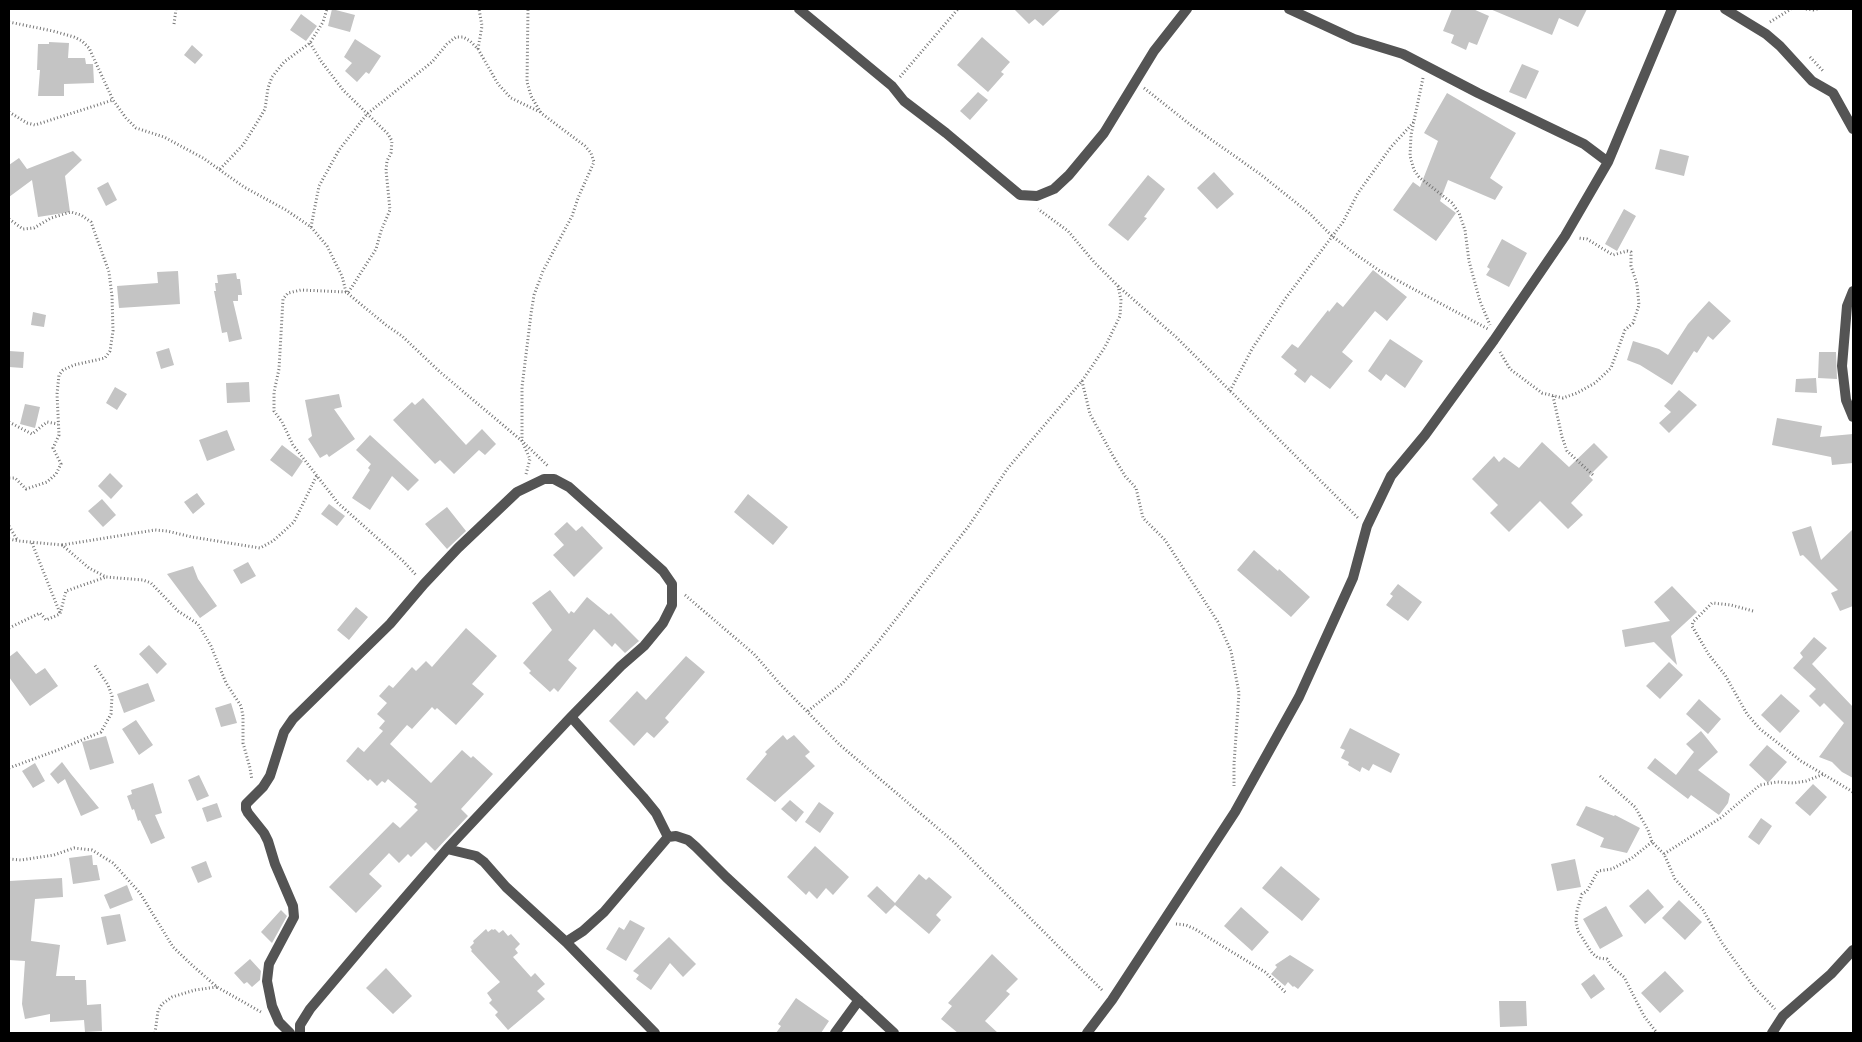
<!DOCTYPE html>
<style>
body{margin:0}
#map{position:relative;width:1862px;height:1042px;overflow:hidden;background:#fff;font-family:"Space Grotesk",sans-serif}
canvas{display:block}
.frame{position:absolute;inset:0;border:10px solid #000;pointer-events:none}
</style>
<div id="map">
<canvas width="1862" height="1042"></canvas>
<div class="frame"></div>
</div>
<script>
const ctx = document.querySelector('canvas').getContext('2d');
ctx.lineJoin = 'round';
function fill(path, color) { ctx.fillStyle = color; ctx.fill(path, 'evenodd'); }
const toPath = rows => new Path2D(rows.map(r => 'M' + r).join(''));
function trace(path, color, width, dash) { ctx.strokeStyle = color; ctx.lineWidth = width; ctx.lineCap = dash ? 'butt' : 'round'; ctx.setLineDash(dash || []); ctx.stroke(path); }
fill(toPath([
 [332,9,355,15,350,32,328,26],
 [1014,9,1061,9,1043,26,1035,19,1029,24],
 [1452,9,1473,9,1489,16,1477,45,1469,42,1466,50,1451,43,1454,35,1443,31],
 [1490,9,1587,9,1578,27,1559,18,1552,35],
 [301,14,317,26,306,41,290,30],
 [982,37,1010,62,1001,72,1004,74,988,92,957,65],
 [355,39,381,56,369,74,366,72,357,82,345,71,352,63,344,57],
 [49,42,69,43,68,58,85,58,86,64,93,64,94,83,64,84,64,96,38,96,40,70,37,70,38,44,49,44],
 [192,45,203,55,195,64,184,55],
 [1522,64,1539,71,1526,99,1509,92],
 [978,92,988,100,970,120,960,111],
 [1447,93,1516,133,1490,178,1503,187,1495,200,1448,180,1440,201,1456,213,1436,241,1393,210,1413,182,1420,187,1438,141,1424,133],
 [1660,149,1689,156,1684,176,1655,169],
 [73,151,82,160,65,176,70,212,38,217,32,180,9,197,9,165,19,158,27,169],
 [1214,172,1234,194,1217,209,1197,188],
 [1148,175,1165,189,1144,217,1147,218,1128,241,1108,225],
 [108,182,117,200,106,206,97,188],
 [1624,209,1636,216,1617,251,1605,244],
 [1502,239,1527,253,1509,287,1486,275,1490,269,1487,267],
 [1373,270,1407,297,1387,321,1375,311,1342,352,1353,361,1330,389,1311,375,1305,383,1294,374,1297,370,1281,357,1292,344,1298,348,1328,310,1329,312,1337,302,1343,307],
 [178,271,180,304,119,308,117,286,158,283,157,272],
 [236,273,237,279,240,279,242,295,238,295,238,301,233,301,242,339,229,342,227,332,222,333,214,291,216,291,215,283,218,283,217,275],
 [1709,301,1731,321,1713,340,1708,336,1697,353,1694,351,1672,385,1640,365,1627,360,1633,341,1659,349,1668,355,1688,324],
 [33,312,46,315,44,327,31,325],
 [1390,339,1423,361,1405,388,1386,374,1381,381,1368,371],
 [169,348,174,365,161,369,156,352],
 [9,351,24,352,23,368,9,367],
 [1819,352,1836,352,1837,379,1818,378],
 [1816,378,1817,393,1795,392,1796,379],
 [249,382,250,402,227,403,226,383],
 [115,387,127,394,117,410,106,403],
 [1679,390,1697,405,1669,433,1659,423,1671,412,1664,406],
 [339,394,342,407,334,409,355,439,329,457,327,454,320,458,308,439,312,436,305,400],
 [423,398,466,445,482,429,496,444,485,455,479,450,454,474,440,460,435,464,393,420,412,402,415,405],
 [25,404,40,407,35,428,20,424],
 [1777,418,1822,426,1820,437,1853,434,1853,463,1832,465,1831,457,1772,445],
 [227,430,235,450,207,461,199,440],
 [370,435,419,480,408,491,392,476,370,510,352,498,370,470,368,468,371,464,356,450],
 [1542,442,1569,467,1594,443,1608,457,1589,476,1593,480,1571,503,1583,515,1568,529,1540,501,1509,532,1490,513,1498,505,1472,479,1494,456,1499,462,1504,457,1519,468],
 [282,445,303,461,292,477,270,460],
 [110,473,123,486,111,499,98,486],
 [197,493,205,504,193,514,184,502],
 [748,494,788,527,773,545,734,512],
 [102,499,116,515,103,527,88,511],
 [329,504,345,516,337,526,321,514],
 [447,507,466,531,447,549,425,524],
 [567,522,576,531,582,526,603,548,574,577,553,555,564,545,554,534],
 [1811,526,1821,560,1853,529,1853,606,1840,611,1831,593,1838,590,1803,555,1800,556,1792,532],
 [1254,550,1278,571,1279,569,1310,597,1291,617,1237,570],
 [248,562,256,576,241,584,233,570],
 [193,566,198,579,217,606,200,618,167,574],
 [1398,584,1422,602,1408,621,1386,605,1393,596,1390,594],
 [1672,586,1697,612,1671,636,1677,665,1654,642,1625,647,1622,630,1670,621,1654,602],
 [550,590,569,614,571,611,574,613,587,597,609,615,611,613,639,641,625,653,615,643,612,647,594,629,568,660,577,668,558,692,554,688,550,692,529,673,531,671,523,663,552,630,532,603],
 [356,607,368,617,349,640,337,630],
 [466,628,497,656,472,684,484,694,456,725,437,708,435,710,432,707,412,729,407,725,390,744,431,783,462,750,471,758,473,756,493,774,461,809,468,816,435,851,426,842,411,857,408,854,399,863,389,853,369,874,382,886,356,913,329,887,393,822,400,828,418,810,414,807,417,804,388,779,385,783,382,781,377,786,370,779,368,781,346,761,358,747,364,752,383,731,379,728,385,721,377,714,387,703,379,696,389,685,393,688,412,667,416,671,426,661,432,667],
 [1814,637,1827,648,1812,664,1853,707,1853,778,1842,772,1832,762,1819,757,1844,723,1824,703,1820,707,1809,696,1816,689,1793,668,1803,657,1800,653],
 [149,645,167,664,157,674,139,654],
 [17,651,36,674,45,668,58,686,30,706,9,677,9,657],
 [686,656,705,672,665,718,669,722,654,738,647,732,634,746,609,721,637,691,646,700],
 [1669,662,1683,675,1660,699,1646,686],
 [148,683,155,701,124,713,117,694],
 [1781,694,1800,711,1780,733,1761,715],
 [1699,699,1721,719,1708,734,1686,714],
 [231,703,237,723,221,727,215,708],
 [136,720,153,745,139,755,122,729],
 [1350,728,1400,754,1391,773,1373,764,1369,771,1362,767,1360,772,1348,765,1349,762,1341,758,1345,750,1340,748],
 [1701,731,1718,752,1698,770,1730,794,1728,803,1719,815,1691,795,1688,799,1647,768,1655,758,1676,775,1694,752,1686,744],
 [783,735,787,740,794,735,810,752,805,756,815,766,775,802,746,779,767,754,765,752],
 [106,736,114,763,90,770,82,742],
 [1767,745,1787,762,1768,783,1749,765],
 [62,762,71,774,99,808,81,816,65,779,58,784,50,774],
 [35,763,45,781,33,788,22,771],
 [199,775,209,796,197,801,188,780],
 [153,783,162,813,155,815,165,838,151,844,140,820,138,821,134,809,132,810,127,796,132,794,131,790],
 [1813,784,1827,797,1810,816,1795,803],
 [790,800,804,812,796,822,781,809],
 [819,802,834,813,820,833,805,822],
 [217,803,222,817,207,822,202,808],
 [1586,806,1614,816,1615,815,1640,828,1627,853,1600,847,1604,838,1576,825],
 [1761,818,1772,826,1759,845,1748,837],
 [815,846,849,877,833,895,826,888,817,899,809,891,806,895,787,877],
 [92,855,93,865,97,865,100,880,73,884,69,858],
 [1575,859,1581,887,1557,891,1551,864],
 [206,861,212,877,198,883,191,867],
 [1281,866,1320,899,1302,921,1262,888],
 [919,874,926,880,929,877,952,897,936,915,941,920,929,934,895,905,886,914,867,896,877,886,895,903],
 [62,878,63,897,35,899,31,941,60,945,56,976,75,976,75,980,86,980,87,1005,101,1004,102,1031,85,1032,84,1020,50,1022,50,1014,25,1019,22,1004,25,961,9,960,10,922,9,921,9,881],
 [127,885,133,900,110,909,104,895],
 [1648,889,1664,907,1645,924,1629,906],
 [1679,900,1702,922,1685,940,1662,918],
 [1606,906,1623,936,1600,949,1583,919],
 [1241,907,1269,932,1252,951,1224,926],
 [281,910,287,916,272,943,261,932],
 [120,914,126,941,107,945,101,917],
 [630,920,645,928,626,961,606,949,619,927,624,930],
 [486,929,488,932,492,929,493,930,495,929,499,933,503,930,508,936,511,934,520,944,515,949,518,953,513,957,531,977,535,973,545,984,537,991,545,999,508,1030,495,1015,498,1012,489,1003,492,1000,487,993,500,982,471,951,472,950,470,947,474,943,473,941],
 [669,937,696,964,683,977,670,963,651,990,636,979,639,975,633,971],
 [992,954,1018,979,1006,991,1010,994,985,1021,998,1033,958,1033,941,1019,952,1006,948,1003],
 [1290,955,1314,970,1298,989,1294,986,1293,987,1288,982,1285,986,1271,974,1277,967,1275,965],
 [250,959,261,971,260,980,252,987,247,982,244,984,234,973],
 [386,968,412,996,393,1014,366,988],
 [1665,971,1684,991,1660,1013,1641,993],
 [1594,974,1605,989,1591,999,1581,984],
 [796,998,829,1021,821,1033,776,1033,781,1026,778,1024],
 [1499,1001,1526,1001,1527,1026,1500,1027]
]), '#c4c4c4');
trace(toPath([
 [1806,9,1813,10,1818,9],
 [9,22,53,31,74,37,82,41,89,48,113,100,126,118,136,128,164,137,203,158,244,187,286,210,311,227,327,246,342,276,346,292,386,325,402,336,440,372,522,441,549,467],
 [1770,22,1791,9],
 [174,24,176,9],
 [310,43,321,61,343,90,388,134,392,141,391,153,387,161,386,170,390,210,381,231,376,249,348,293],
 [478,49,482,26,479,9],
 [1810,57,1824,72],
 [900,77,958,9],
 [1423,78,1411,135,1410,156,1414,170,1419,177,1452,203,1459,213,1465,230,1469,261,1480,301,1490,325],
 [1144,88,1192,126,1260,174,1309,213,1332,236,1358,256,1380,271,1488,329],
 [9,112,27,123,35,125,113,100],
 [220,169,243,145,258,121,265,109,268,88,272,77,284,62,310,43,323,22,327,9],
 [9,219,23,229,34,228,51,218,71,212,81,215,91,222,109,272,112,296,113,331,110,351,105,358,74,365,63,370,59,375,57,394,59,435,53,448,61,464,56,474,47,482,26,489,15,478,9,478],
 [311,227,319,186,339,150,367,114,432,62,447,44,456,37,463,37,470,41,478,49,498,84,511,98,540,112],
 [1118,286,1176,337,1358,518],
 [346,292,301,290,288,293,283,299,279,369,274,392,274,411,282,422,293,445,338,503,403,561,417,576],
 [1500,352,1510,369,1542,393,1563,398,1577,393,1595,383,1611,368,1625,330,1633,323,1639,305,1637,284,1631,266,1631,252,1627,251,1613,255,1587,239,1578,238],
 [1082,381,1090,414,1113,456,1125,476,1136,488,1143,518,1165,540,1218,622,1231,651,1239,693,1234,764,1234,786],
 [1230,391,1252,349,1285,299,1343,222,1358,193,1391,147,1414,122],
 [1553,396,1562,437,1567,451,1593,475],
 [9,422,32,434,47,422,58,424],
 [526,474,530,459,522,441,522,387,531,314,534,295,543,271,572,216,578,198,594,162,591,153,585,146,541,113,531,96,527,82,528,9],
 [9,526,18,541],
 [9,539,19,541,62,545,89,568,106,577,143,580,151,583,178,611,198,624,211,646,226,683,241,706,243,716,243,743,250,768,252,780],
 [32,543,60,613],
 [62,545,155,530,167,531,192,537,260,548,273,541,294,522,317,475],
 [685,595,754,654,780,684,840,745,954,842,1103,991],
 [1753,611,1731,605,1712,603,1693,622,1692,626,1709,655,1725,675,1747,714,1760,729,1801,761,1853,792],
 [9,628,40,613,46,620,60,614,66,591,106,577],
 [808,711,843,683,878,642,968,527,1008,468,1082,381,1105,347,1120,316,1121,300,1118,286,1094,262,1068,231,1038,209],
 [9,768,58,750,101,732,111,714,112,696,108,685,94,664],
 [1600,776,1635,807,1648,830,1652,842,1664,854,1675,879,1703,910,1722,943,1754,987,1775,1009],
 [1652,842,1632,858,1612,869,1598,871,1587,891,1582,894,1577,911,1576,921,1578,931,1592,953,1598,958,1607,959,1611,966,1624,977,1644,1016,1657,1033],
 [1664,854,1722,817,1760,785,1777,782,1794,783,1806,781,1824,774],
 [9,859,21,860,54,855,74,848,92,850,113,863,140,893,173,947,193,966,217,987,261,1012],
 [1176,924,1186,925,1195,929,1219,944,1265,972,1286,993],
 [155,1033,158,1011,162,1004,172,997,195,990,217,987]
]), '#767676', 3, [1, 2.5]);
trace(toPath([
 [799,9,892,86,904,101,946,133,1020,195,1037,196,1054,189,1069,175,1104,133,1154,51,1187,9],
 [1289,9,1354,39,1403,54,1478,93,1584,144,1608,162],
 [1725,9,1766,34,1780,46,1812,81,1833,93,1853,129],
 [1853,291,1847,306,1842,366,1846,400,1853,417],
 [571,717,643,797,656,813,668,837],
 [447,849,476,856,484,862,506,887,566,942,655,1033],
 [566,942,583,931,604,912,668,837,676,836,688,840,696,847,726,877,894,1033],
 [290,1033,279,1022,272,1006,267,981,269,964,294,917,293,906,275,864,268,841,264,833,248,813,246,809,246,804,263,787,270,776,284,732,293,719,390,624,424,584,458,548,517,492,544,479,554,479,569,487,663,571,672,584,672,605,663,623,644,646,621,666,571,717,447,849,370,938,310,1009,300,1025,300,1033],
 [835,1033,859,1000],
 [1087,1033,1112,1000,1235,812,1299,697,1353,578,1367,526,1391,476,1425,435,1494,340,1565,236,1608,162,1672,9],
 [1772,1033,1783,1016,1831,974,1853,950]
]), '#545454', 10);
</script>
